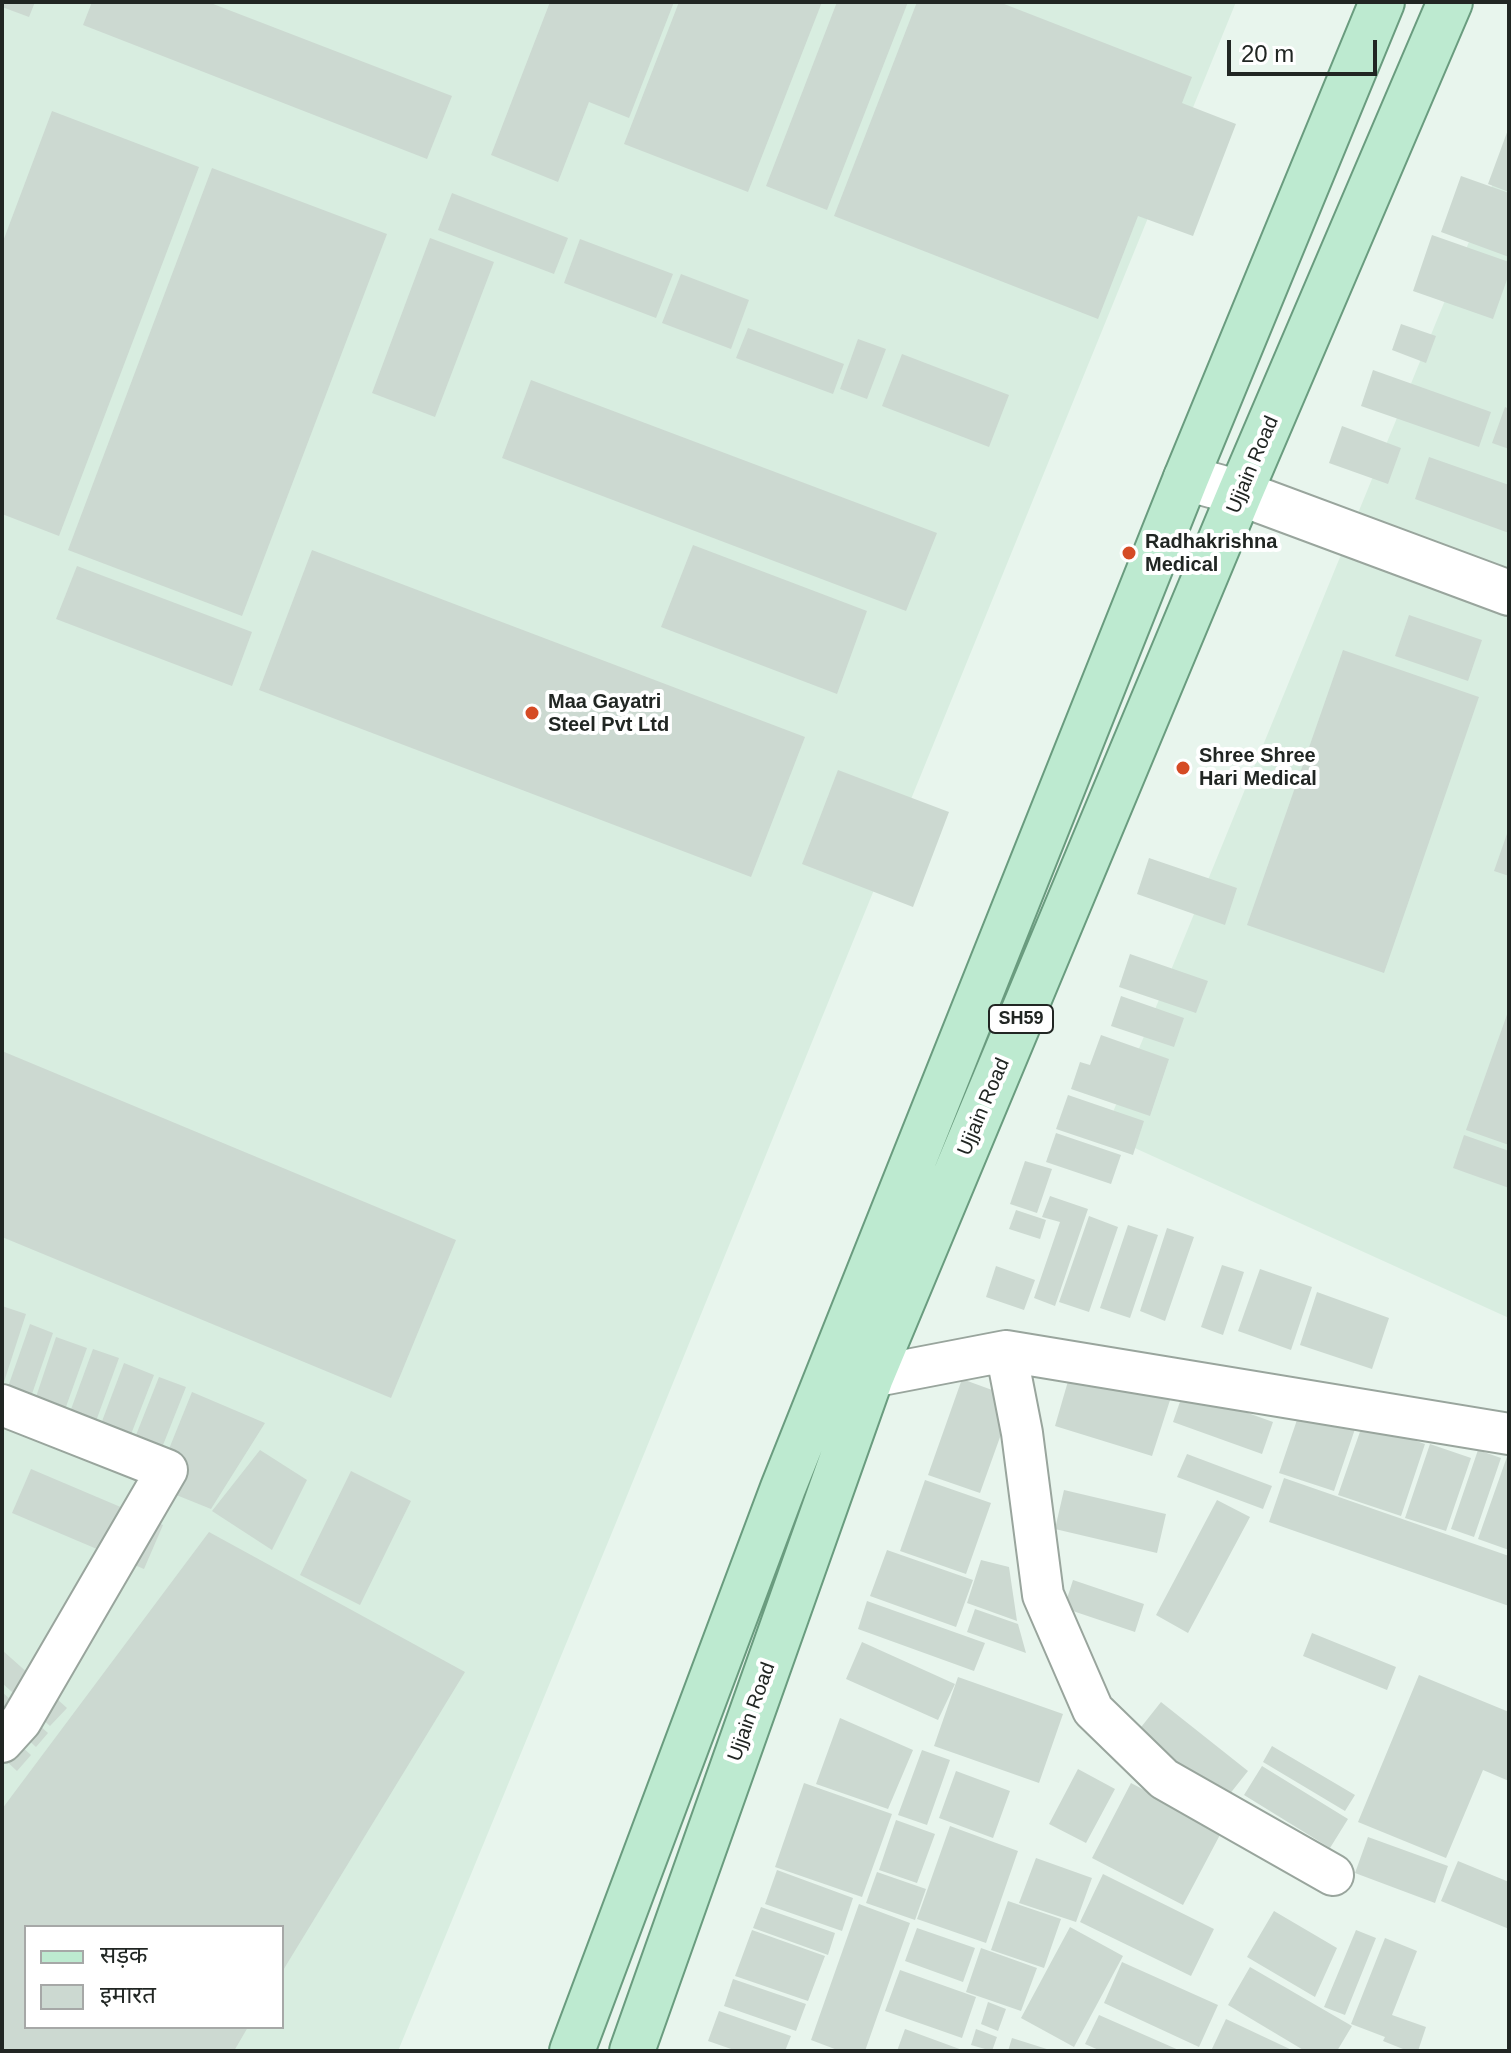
<!DOCTYPE html>
<meta charset="utf-8">
<style>
body{margin:0}
#map{position:relative;width:1511px;height:2053px;overflow:hidden;background:#e8f5ed;font-family:Helvetica,"Noto Sans Devanagari",sans-serif}
canvas{display:block}
.frame{position:absolute;inset:0;border:4px solid #212623;pointer-events:none}
.legend{position:absolute;left:24px;top:1925px;width:260px;height:104px;box-sizing:border-box;background:#fff;border:2px solid #a6a8a7;margin:0;padding:10px 14px;list-style:none;font-size:24px;color:#212623}
.legend li{display:flex;align-items:center;gap:16px;height:40px}
.legend b{width:40px;border:2px solid #a6a8a7}
.scale{position:absolute;left:1227px;top:40px;width:150px;height:36px;box-sizing:border-box;border:4px solid #212623;border-top:0;padding-left:10px;font-size:24px;line-height:28px;white-space:nowrap;color:#212623;-webkit-text-stroke:6px #fff;paint-order:stroke}
</style>
<div id="map">
<canvas width="1511" height="2053"></canvas>
<div class="frame"></div>
<ul class="legend">
<li><b style="height:10px;background:#bdead0"></b>सड़क</li>
<li><b style="height:22px;background:#ccd9d1"></b>इमारत</li>
</ul>
<div class="scale">20 m</div>
</div>
<script>
const ctx = document.querySelector('canvas').getContext('2d');
ctx.lineJoin = 'round';
function fill(path, color) { ctx.fillStyle = color; ctx.fill(path, 'evenodd'); }
const toPath = rows => new Path2D(rows.map(r => 'M' + r).join(''));
function trace(path, color, width, dash) { ctx.strokeStyle = color; ctx.lineWidth = width; ctx.lineCap = dash ? 'butt' : 'round'; ctx.setLineDash(dash || []); ctx.stroke(path); }
function drawText(font, color, halo, rows, align = 'center') {
  ctx.font = font + ' Helvetica,sans-serif'; ctx.lineWidth = 8; ctx.setLineDash([]); ctx.textBaseline = 'middle'; ctx.strokeStyle = halo; ctx.fillStyle = color; for (const [text, x, y, turn = 0] of rows) {
    ctx.save(); ctx.translate(x, y); ctx.rotate((+turn || 0) * Math.PI / 180); ctx.textAlign = isNaN(turn) ? turn : align; if (halo) ctx.strokeText(text, 0, 0); ctx.fillText(text, 0, 0); ctx.restore();
  }
}
fill(toPath([
 [2,2,1236,2,613,1530,398,2051,2,2051],
 [26,1927,282,1927,282,2027,26,2027],
 [1509,144,1509,1318,1104,1134]
]), '#d8ede0');
fill(toPath([
 [2,2,35,2,29,17,2,7],
 [92,2,208,2,452,96,427,159,83,25],
 [550,2,674,2,629,118,589,102,558,182,491,155],
 [679,2,822,2,748,192,624,144],
 [837,2,908,2,827,210,766,186],
 [917,2,999,2,1192,77,1182,103,1236,124,1193,236,1138,216,1098,319,834,216],
 [52,111,199,167,59,536,2,514,2,244],
 [1509,127,1509,192,1488,184],
 [212,168,387,234,242,616,68,550],
 [1461,176,1509,193,1509,257,1441,232],
 [452,193,568,238,554,274,438,230],
 [1432,235,1509,262,1509,274,1493,319,1413,291],
 [430,238,494,262,435,417,372,393],
 [580,239,673,274,656,318,564,283],
 [681,274,749,300,731,349,662,323],
 [1401,324,1436,336,1426,363,1392,350],
 [748,328,844,364,833,394,736,358],
 [858,339,886,349,867,399,840,389],
 [902,354,1009,395,989,447,882,406],
 [1373,370,1491,412,1479,447,1361,406],
 [531,380,937,533,906,611,502,458],
 [1505,407,1509,409,1509,449,1492,443],
 [1342,426,1401,448,1388,484,1329,463],
 [1429,457,1509,485,1509,533,1415,499],
 [693,545,867,611,837,694,661,627],
 [312,550,805,737,751,877,259,690],
 [77,566,252,632,232,686,56,619],
 [1409,615,1482,640,1468,681,1395,656],
 [1343,650,1479,697,1384,973,1247,925],
 [838,770,949,812,913,907,802,864],
 [1509,828,1509,876,1494,871],
 [1149,858,1237,888,1225,925,1137,894],
 [1130,954,1208,981,1196,1013,1119,987],
 [1121,996,1184,1018,1174,1047,1111,1026],
 [1509,1009,1509,1145,1466,1130],
 [1101,1035,1169,1059,1150,1116,1071,1089,1080,1062,1090,1065],
 [2,1051,456,1240,391,1398,2,1237],
 [1068,1095,1144,1121,1133,1155,1056,1129],
 [1056,1133,1121,1155,1111,1184,1046,1162],
 [1464,1135,1509,1151,1509,1188,1453,1168],
 [1025,1161,1052,1169,1037,1213,1010,1204],
 [1050,1196,1088,1209,1055,1306,1034,1298,1060,1222,1042,1217],
 [1016,1210,1046,1220,1040,1239,1009,1229],
 [1089,1216,1118,1227,1089,1312,1059,1302],
 [1128,1225,1158,1235,1130,1318,1100,1308],
 [1167,1228,1194,1237,1165,1321,1140,1311],
 [1222,1265,1244,1272,1223,1335,1201,1327],
 [996,1266,1035,1280,1024,1310,986,1297],
 [1260,1269,1312,1287,1291,1350,1238,1331],
 [1317,1292,1389,1318,1372,1369,1300,1345],
 [2,1306,26,1314,3,1385,2,1385],
 [30,1324,53,1333,23,1420,2,1404],
 [56,1337,87,1348,57,1432,28,1421],
 [93,1349,119,1358,84,1454,58,1445],
 [124,1363,154,1375,116,1473,87,1461],
 [1073,1364,1172,1394,1152,1456,1055,1426],
 [159,1377,186,1387,148,1483,121,1473],
 [962,1379,1014,1398,980,1493,928,1475],
 [1184,1390,1273,1422,1262,1454,1173,1422],
 [192,1392,265,1423,211,1509,154,1486],
 [1300,1411,1355,1429,1334,1491,1279,1473],
 [1363,1423,1425,1444,1401,1516,1338,1495],
 [1430,1444,1471,1458,1446,1531,1405,1518],
 [260,1450,307,1480,272,1550,212,1511],
 [1478,1450,1501,1458,1474,1537,1451,1529],
 [1509,1451,1509,1550,1478,1539],
 [1187,1454,1272,1486,1263,1509,1177,1477],
 [31,1469,163,1525,144,1569,12,1513],
 [351,1471,411,1501,360,1605,300,1575],
 [1284,1478,1509,1556,1509,1606,1269,1522],
 [925,1480,991,1503,966,1574,900,1551],
 [1064,1490,1166,1514,1157,1553,1055,1529],
 [1217,1500,1250,1517,1188,1633,1156,1615],
 [209,1532,465,1672,282,1972,282,1927,26,1927,26,2027,248,2027,234,2051,2,2051,2,1809],
 [887,1550,973,1580,956,1627,870,1596],
 [981,1560,1009,1567,1017,1621,967,1603],
 [1073,1580,1144,1604,1135,1632,1064,1608],
 [867,1601,985,1643,974,1671,858,1629],
 [975,1609,1018,1624,1026,1653,967,1632],
 [1312,1633,1396,1667,1387,1690,1303,1656],
 [862,1642,955,1684,938,1720,846,1679],
 [2,1650,67,1708,50,1726,2,1683],
 [1419,1675,1509,1712,1509,1781,1483,1770,1446,1858,1358,1822],
 [958,1677,1063,1714,1039,1783,934,1746],
 [2,1692,48,1733,36,1747,2,1716],
 [1161,1702,1248,1771,1225,1800,1138,1731],
 [840,1718,913,1750,888,1809,816,1784],
 [2,1729,31,1755,17,1771,2,1757],
 [1272,1746,1355,1795,1345,1811,1263,1762],
 [922,1750,950,1760,927,1825,898,1815],
 [1262,1766,1348,1819,1330,1848,1244,1795],
 [1078,1769,1115,1789,1086,1843,1049,1824],
 [956,1771,1010,1791,993,1838,939,1818],
 [804,1783,892,1814,862,1897,775,1867],
 [1131,1783,1222,1831,1183,1905,1092,1858],
 [896,1820,935,1834,917,1883,879,1870],
 [950,1826,1018,1851,986,1943,917,1919],
 [1368,1837,1448,1866,1435,1903,1355,1873],
 [1036,1858,1092,1878,1076,1922,1019,1903],
 [1458,1861,1509,1882,1509,1929,1441,1901],
 [777,1870,853,1898,842,1931,765,1904],
 [877,1872,926,1889,915,1920,866,1903],
 [1103,1874,1214,1929,1191,1976,1080,1922],
 [1008,1901,1061,1919,1044,1968,991,1950],
 [859,1904,910,1923,865,2051,840,2051,811,2040],
 [761,1907,835,1933,828,1955,753,1928],
 [1274,1911,1337,1948,1315,1997,1247,1957],
 [1070,1927,1123,1956,1074,2047,1021,2018],
 [917,1928,975,1948,963,1982,905,1961],
 [752,1930,825,1956,808,2001,735,1976],
 [1356,1930,1376,1938,1345,2015,1324,2007],
 [1385,1938,1417,1951,1392,2015,1426,2027,1418,2051,1408,2051,1383,2041,1385,2037,1351,2024],
 [981,1948,1037,1968,1021,2011,966,1992],
 [1122,1962,1218,2005,1199,2047,1104,2003],
 [1250,1967,1352,2026,1337,2051,1305,2051,1228,2005],
 [900,1970,976,1997,962,2038,885,2011],
 [733,1979,806,2004,796,2031,724,2006],
 [988,2002,1006,2009,998,2031,981,2024],
 [719,2011,791,2036,785,2051,737,2051,708,2041],
 [1099,2015,1181,2051,1101,2051,1085,2044],
 [1226,2019,1294,2051,1211,2051],
 [905,2029,965,2051,897,2051],
 [976,2029,997,2037,992,2051,971,2045],
 [1012,2038,1050,2050,1050,2051,1008,2051]
]), '#ccd9d1');
const minor = toPath([
 [1006,1351,1022,1433,1043,1595,1093,1710,1164,1779,1333,1875],
 [871,1377,1006,1351,1509,1434],
 [2,1405,167,1470,21,1721,2,1742]
]);
const tertiary = toPath([
 [1186,478,1240,493,1509,593]
]);
const primary = toPath([
 [572,2051,783,1488,1186,478,1382,2],
 [632,2051,871,1377,1240,493,1450,2]
]);
trace(minor, '#99a59d', 44);
trace(tertiary, '#99a59d', 48);
trace(primary, '#6a9c7f', 48);
trace(minor, '#fff', 40);
trace(tertiary, '#fff', 44);
trace(primary, '#bdead0', 44);
for (const [x, y, r, color] of [
 [1129,553,8,"#d54b25"],
 [532,713,8,"#d54b25"],
 [1183,768,8,"#d54b25"]
]) { const dot = new Path2D(); dot.arc(x, y, r, 0, 2 * Math.PI); ctx.fillStyle = color; ctx.fill(dot); trace(dot, '#fff', 3); }
for (const [x, y, w] of [
 [1021,1019,64]
]) { const box = new Path2D(); box.roundRect(x - w / 2, y - 14, w, 28, 6); ctx.fillStyle = '#fff'; ctx.fill(box); trace(box, '#212623', 2); }
drawText('bold 18px', '#212623', null, [
 ["SH59",1021,1019]
]);
drawText('20px', '#212623', '#fff', [
 ["Ujjain Road",1253,465,-67],
 ["Ujjain Road",984,1107,-67],
 ["Ujjain Road",752,1712,-70]
]);
drawText('bold 20px', '#212623', '#fff', [
 ["Radhakrishna",1145,542],
 ["Medical",1145,565],
 ["Maa Gayatri",548,702],
 ["Steel Pvt Ltd",548,725],
 ["Shree Shree",1199,756],
 ["Hari Medical",1199,779]
], 'left');
</script>
